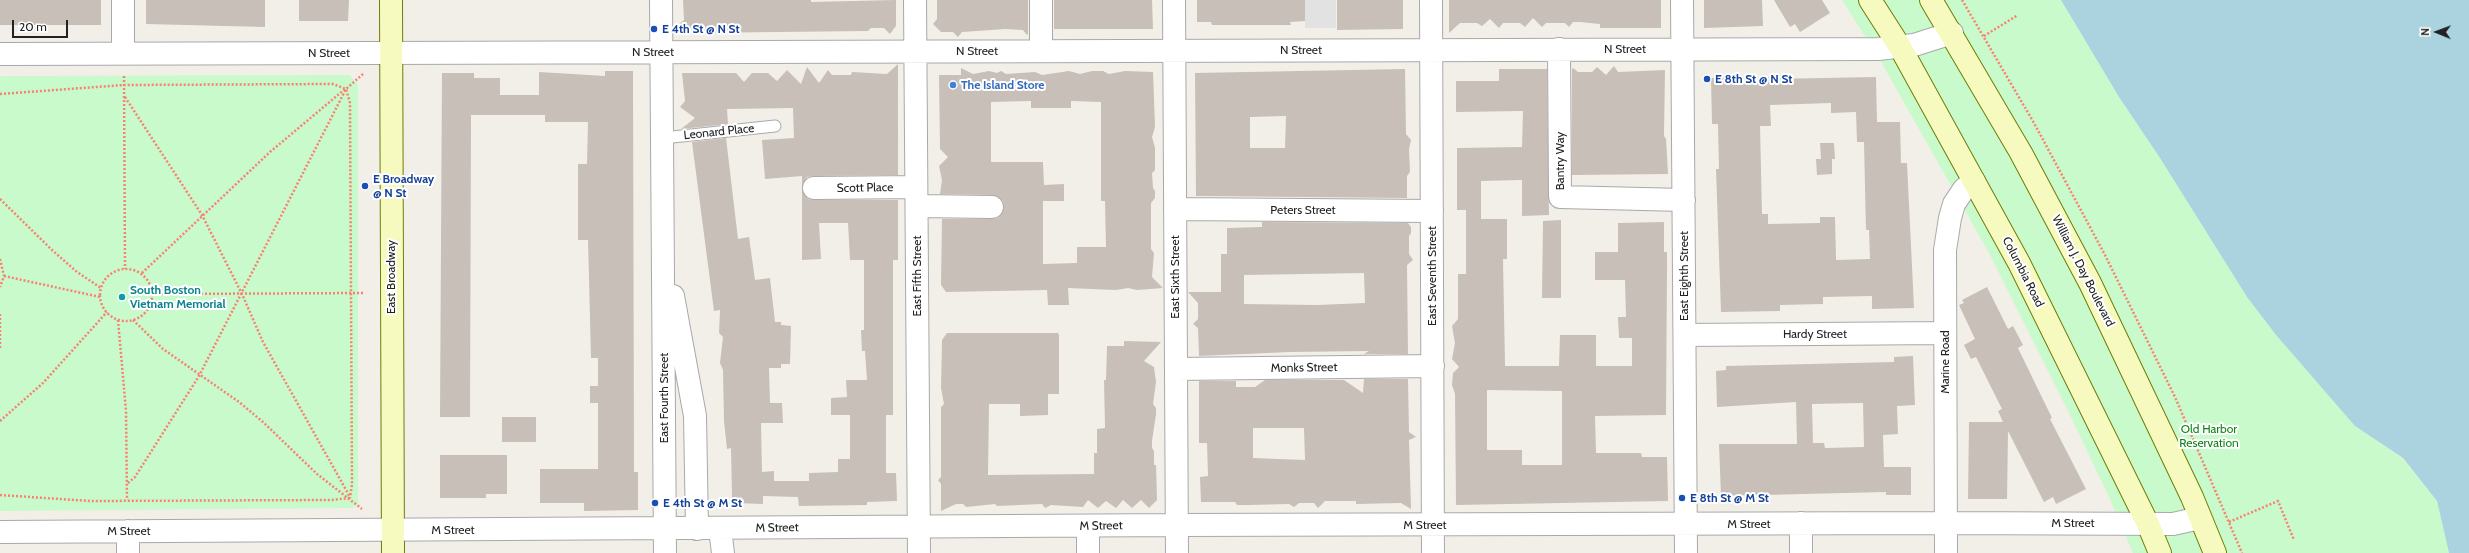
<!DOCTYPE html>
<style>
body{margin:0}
#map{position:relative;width:2469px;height:553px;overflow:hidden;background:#f2efe9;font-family:Cabin,sans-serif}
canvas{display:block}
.north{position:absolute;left:2417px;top:12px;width:40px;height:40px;-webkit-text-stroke:3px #fff;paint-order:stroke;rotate:271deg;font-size:11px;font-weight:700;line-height:16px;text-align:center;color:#222}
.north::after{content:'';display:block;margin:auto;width:14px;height:18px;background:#222;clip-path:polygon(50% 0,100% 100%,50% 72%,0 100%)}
.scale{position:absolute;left:12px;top:20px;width:56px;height:18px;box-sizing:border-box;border:2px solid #222;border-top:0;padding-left:5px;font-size:12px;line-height:14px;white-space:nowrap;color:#222;-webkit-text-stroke:3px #fff;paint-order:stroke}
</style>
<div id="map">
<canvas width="2469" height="553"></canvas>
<div class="north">N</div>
<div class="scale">20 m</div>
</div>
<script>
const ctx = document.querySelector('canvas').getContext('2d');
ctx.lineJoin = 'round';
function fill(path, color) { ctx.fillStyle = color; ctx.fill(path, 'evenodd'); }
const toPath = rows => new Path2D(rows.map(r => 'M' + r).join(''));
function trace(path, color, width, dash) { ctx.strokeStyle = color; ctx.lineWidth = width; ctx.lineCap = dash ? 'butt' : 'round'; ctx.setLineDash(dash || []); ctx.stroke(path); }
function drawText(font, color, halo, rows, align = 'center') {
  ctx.font = font + ' Cabin,sans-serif'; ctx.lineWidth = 4; ctx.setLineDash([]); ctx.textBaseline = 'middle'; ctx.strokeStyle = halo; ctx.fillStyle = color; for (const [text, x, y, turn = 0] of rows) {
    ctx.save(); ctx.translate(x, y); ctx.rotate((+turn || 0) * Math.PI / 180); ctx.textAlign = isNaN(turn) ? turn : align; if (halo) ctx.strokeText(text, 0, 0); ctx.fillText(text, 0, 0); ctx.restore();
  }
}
fill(toPath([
 [1842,0,2061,0,2119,97,2160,158,2247,297,2276,335,2355,426,2402,458,2437,501,2449,553,2133,553,2109,497,2069,413,1989,253,1880,60],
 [349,75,358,84,358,505,352,508,0,511,0,76]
]), '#c8facc');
fill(toPath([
 [1305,0,1336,0,1336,28,1305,28]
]), '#e2e2e2');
fill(toPath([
 [2061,0,2469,0,2469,553,2449,553,2437,501,2403,458,2355,426,2276,335,2247,297,2160,158,2119,97]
]), '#aad3df');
fill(toPath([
 [0,0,101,0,101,25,0,25],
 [146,0,265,0,265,27,146,24],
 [299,0,349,0,348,21,299,21],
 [683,0,811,0,811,2,896,0,896,26,890,34,884,28,871,28,868,31,688,33,679,24,684,20],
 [937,0,1028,0,1028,34,1027,35,1023,30,1005,29,962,32,958,37,953,32,941,32,933,24,937,19],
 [1054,0,1152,0,1153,29,1054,29],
 [1197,0,1305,0,1305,21,1290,22,1291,25,1212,25,1211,22,1197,22],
 [1337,0,1403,0,1403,29,1337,30],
 [1449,0,1661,0,1661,28,1600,28,1600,24,1580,22,1573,22,1569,27,1565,23,1546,23,1542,27,1533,18,1525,27,1520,23,1503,23,1499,28,1490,19,1482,26,1477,23,1460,23,1449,33],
 [1704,0,1762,0,1763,26,1704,28],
 [1774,0,1822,0,1830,13,1800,32,1795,24,1790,27],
 [898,64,898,175,814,176,807,177,802,188,802,176,765,179,762,140,794,138,793,108,727,109,728,124,681,129,695,118,680,107,685,101,682,73,736,73,744,82,752,73,768,73,777,81,787,70,801,84,807,67,819,83,828,70,832,75,851,75,852,72,887,74],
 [1614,66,1618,72,1665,70,1664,136,1666,139,1668,174,1572,175,1572,69,1573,68,1578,72,1592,72,1597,67,1606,75],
 [961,68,973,74,989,71,997,73,1001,71,1006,74,1035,72,1042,75,1069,71,1080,74,1092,71,1103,71,1109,74,1125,71,1153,72,1155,127,1152,137,1155,148,1155,170,1152,173,1153,188,1155,191,1155,198,1151,203,1151,249,1154,253,1152,277,1163,288,1137,290,1128,288,1116,290,1068,288,1069,305,1048,305,1047,290,946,292,941,285,942,219,992,219,998,218,1004,208,1003,201,993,195,940,194,942,180,939,166,948,157,940,149,939,75,961,75],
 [1031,101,1031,108,1071,108,1071,101,1101,102,1101,201,1105,201,1106,247,1077,247,1077,263,1043,264,1043,201,1064,201,1064,184,1044,185,1043,162,991,162,991,102],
 [1405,69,1406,134,1411,140,1409,149,1410,172,1407,176,1407,198,1196,196,1195,73],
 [1286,116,1285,148,1250,148,1250,117],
 [1499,69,1547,69,1549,215,1522,216,1522,180,1481,181,1481,219,1507,219,1507,259,1503,259,1505,366,1559,366,1560,335,1596,335,1596,366,1632,366,1632,338,1619,338,1618,317,1626,317,1625,280,1595,280,1595,252,1618,252,1618,223,1664,222,1664,252,1667,252,1667,269,1666,415,1595,416,1596,453,1641,453,1642,457,1667,457,1668,501,1456,505,1455,394,1452,385,1453,373,1459,367,1452,359,1455,343,1452,326,1458,319,1458,274,1466,274,1466,210,1457,210,1457,148,1522,147,1523,111,1456,112,1456,81,1499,81],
 [1487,390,1562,391,1562,465,1522,465,1522,450,1487,450],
 [605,71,633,71,634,472,638,472,638,510,584,511,584,503,540,503,540,469,598,469,598,403,590,403,590,386,598,386,598,358,591,358,588,240,578,240,578,164,587,164,588,122,545,122,545,115,471,115,470,417,440,417,442,73,474,73,474,78,500,78,500,95,539,95,539,72,605,76],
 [1770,77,1770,79,1876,77,1877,122,1900,122,1901,163,1907,163,1914,308,1872,309,1872,296,1823,297,1823,304,1780,305,1780,311,1721,312,1716,169,1719,169,1718,124,1712,124,1711,78],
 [1831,103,1831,113,1856,112,1857,142,1864,142,1866,230,1869,230,1870,259,1836,260,1835,217,1820,217,1820,223,1768,224,1768,214,1762,214,1760,126,1771,126,1770,105],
 [726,138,738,239,749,237,755,280,770,278,775,322,781,322,781,325,791,326,790,364,781,364,781,368,769,368,770,403,782,403,783,423,761,423,762,472,774,471,774,481,809,481,809,473,838,472,838,459,850,459,850,415,831,415,831,398,847,397,846,380,867,380,865,351,862,351,861,330,864,330,864,260,850,260,848,223,819,223,821,259,802,260,802,189,808,199,814,200,898,200,898,260,893,260,893,415,886,415,886,473,896,473,897,501,867,502,867,505,799,506,798,497,763,496,763,504,735,503,732,498,731,448,727,449,724,421,723,370,720,363,723,337,719,333,720,310,714,311,692,142],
 [1820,143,1834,143,1835,159,1832,159,1832,174,1817,175,1816,159,1821,159],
 [1561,220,1561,298,1542,298,1543,221],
 [1262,222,1408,223,1411,227,1411,233,1409,236,1409,254,1413,260,1407,265,1408,354,1364,354,1369,351,1290,352,1199,356,1198,328,1193,324,1198,319,1198,303,1188,292,1221,292,1221,254,1227,254,1227,228,1262,227],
 [1364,273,1365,303,1317,305,1244,304,1244,275],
 [1987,287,2008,329,2013,326,2023,345,2018,348,2052,418,2050,419,2086,489,2056,504,2053,497,2044,502,2008,431,2007,499,1968,499,1969,422,2003,422,1998,411,2002,409,1976,357,1971,359,1964,345,1975,339,1959,305,1964,303,1962,300],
 [947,333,1058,333,1059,335,1059,394,1048,394,1048,415,1020,416,1020,404,989,404,988,475,1094,474,1094,453,1097,453,1097,429,1105,428,1104,380,1106,380,1107,346,1124,346,1124,341,1161,342,1144,361,1154,367,1156,382,1153,404,1156,408,1156,414,1152,441,1152,448,1154,451,1154,465,1156,465,1157,500,1149,508,1141,500,1132,508,1123,500,1116,508,1106,501,1098,508,1088,500,1083,507,1051,505,1045,508,1042,504,997,506,995,504,966,507,963,504,956,504,941,511,941,484,938,480,941,477,941,407,944,404,941,388,942,340],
 [1913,356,1915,405,1897,406,1898,434,1883,435,1884,467,1911,467,1911,495,1886,495,1886,492,1721,496,1719,444,1797,444,1796,402,1717,407,1716,371,1726,370,1726,366,1894,362,1894,357],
 [1863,403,1864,447,1825,448,1824,443,1813,443,1812,404],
 [1364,379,1408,379,1409,432,1416,437,1409,440,1411,509,1401,503,1356,504,1356,501,1325,501,1318,508,1314,503,1299,503,1294,507,1289,504,1248,505,1237,505,1235,502,1201,502,1200,477,1208,476,1207,443,1199,443,1199,381,1236,381,1236,387,1255,387,1265,380,1344,380,1363,393],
 [1253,428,1304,428,1305,460,1253,458],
 [502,417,536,417,536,442,502,442],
 [440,455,507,455,507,494,486,494,486,498,440,498]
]), '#c7bfb8');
const lane = toPath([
 [663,138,775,126]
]);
const street = toPath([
 [123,0,123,53],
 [661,0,665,553],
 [915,0,919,553],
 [1041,0,1041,51],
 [1174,0,1177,553],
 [1431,0,1433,553],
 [1682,0,1686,553],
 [1559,49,1560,197,1684,200],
 [0,54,1878,49,1914,45,1952,33],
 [814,188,916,187],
 [918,206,992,207],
 [1175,209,1432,211],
 [673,296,695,416,697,529],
 [1685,335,1945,333],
 [1176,369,1433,366],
 [1801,523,1801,553],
 [1088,527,1088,553],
 [720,529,723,553],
 [128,531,128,553],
 [0,532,1177,525,1946,523,2173,524,2200,518],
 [1946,553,1945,250,1950,218,1954,204,1964,189,1974,181]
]);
const secondary = toPath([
 [391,0,393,553],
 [1870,0,1900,47,2019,263,2148,524,2160,553],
 [1931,0,2021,153,2090,283,2192,497,2215,553]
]);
trace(lane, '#a9a9a9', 13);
trace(street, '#a9a9a9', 24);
trace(secondary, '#707d05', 24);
trace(toPath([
 [1962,0,2034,123,2105,255,2175,397,2242,553],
 [1984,36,2018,15],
 [124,76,125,269],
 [0,94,124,85,333,84,346,89,350,103,352,484,350,498],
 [125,97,202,215,242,294,263,342,350,497],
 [0,199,52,250,77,272,101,288],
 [0,259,4,276,0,287],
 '100 295a26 26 0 1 1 52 0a26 26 0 1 1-52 0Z',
 [142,273,270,152,345,89],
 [4,276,100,297],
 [153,294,363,293],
 [0,314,0,348],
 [118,320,126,411,127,500],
 [133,320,163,349,239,402,263,422,317,474,362,509],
 [0,421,43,383,107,312],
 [128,483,135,477,199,376,346,89,363,74],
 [0,495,90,501,331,500,350,498],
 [2229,522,2278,501,2294,540]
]), '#fa8072', 2.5, [2, 2]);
trace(lane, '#fff', 11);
trace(street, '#fff', 22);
trace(secondary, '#f7fabf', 22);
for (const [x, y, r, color] of [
 [654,29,4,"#1a4fb4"],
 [1707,79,4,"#1a4fb4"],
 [953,85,4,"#3f7fe0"],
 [365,186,4,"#1a4fb4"],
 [122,297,4,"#0f9aa8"],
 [1682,498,4,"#1a4fb4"],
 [655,503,4,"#1a4fb4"]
]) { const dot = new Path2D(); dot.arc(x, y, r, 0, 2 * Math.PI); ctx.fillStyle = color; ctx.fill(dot); trace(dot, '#fff', 1.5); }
drawText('bold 12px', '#164399', '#fff', [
 ["E 4th St @ N St",662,29],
 ["E 8th St @ N St",1715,79],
 ["E Broadway",373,179],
 ["@ N St",373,193],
 ["E 8th St @ M St",1690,498],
 ["E 4th St @ M St",663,503]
], 'left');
drawText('12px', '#222', '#fff', [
 ["N Street",1625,49],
 ["N Street",1301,50],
 ["N Street",977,51],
 ["N Street",653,52],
 ["N Street",329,53],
 ["Leonard Place",719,132,-6],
 ["Bantry Way",1560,161,-90],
 ["Scott Place",865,188,-1],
 ["Peters Street",1303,210],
 ["William J. Day Boulevard",2083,271,63],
 ["Columbia Road",2023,272,63],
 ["East Fifth Street",917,276,-90],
 ["East Seventh Street",1432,276,-90],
 ["East Eighth Street",1684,276,-90],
 ["East Broadway",391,277,-90],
 ["East Sixth Street",1175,277,-90],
 ["Hardy Street",1815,334],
 ["Marine Road",1945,362,-90],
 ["Monks Street",1304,368,-1],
 ["East Fourth Street",664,398,-90],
 ["M Street",2073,523],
 ["M Street",1749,524],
 ["M Street",1425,525],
 ["M Street",1101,526,-1],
 ["M Street",777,528,-1],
 ["M Street",453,530],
 ["M Street",129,531]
]);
drawText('bold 12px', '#366cbe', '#fff', [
 ["The Island Store",961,85]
], 'left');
drawText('bold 12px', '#0d838f', '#fff', [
 ["South Boston",130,290],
 ["Vietnam Memorial",130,304]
], 'left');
drawText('12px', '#0c8416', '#fff', [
 ["Old Harbor",2209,429],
 ["Reservation",2209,443]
]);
</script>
